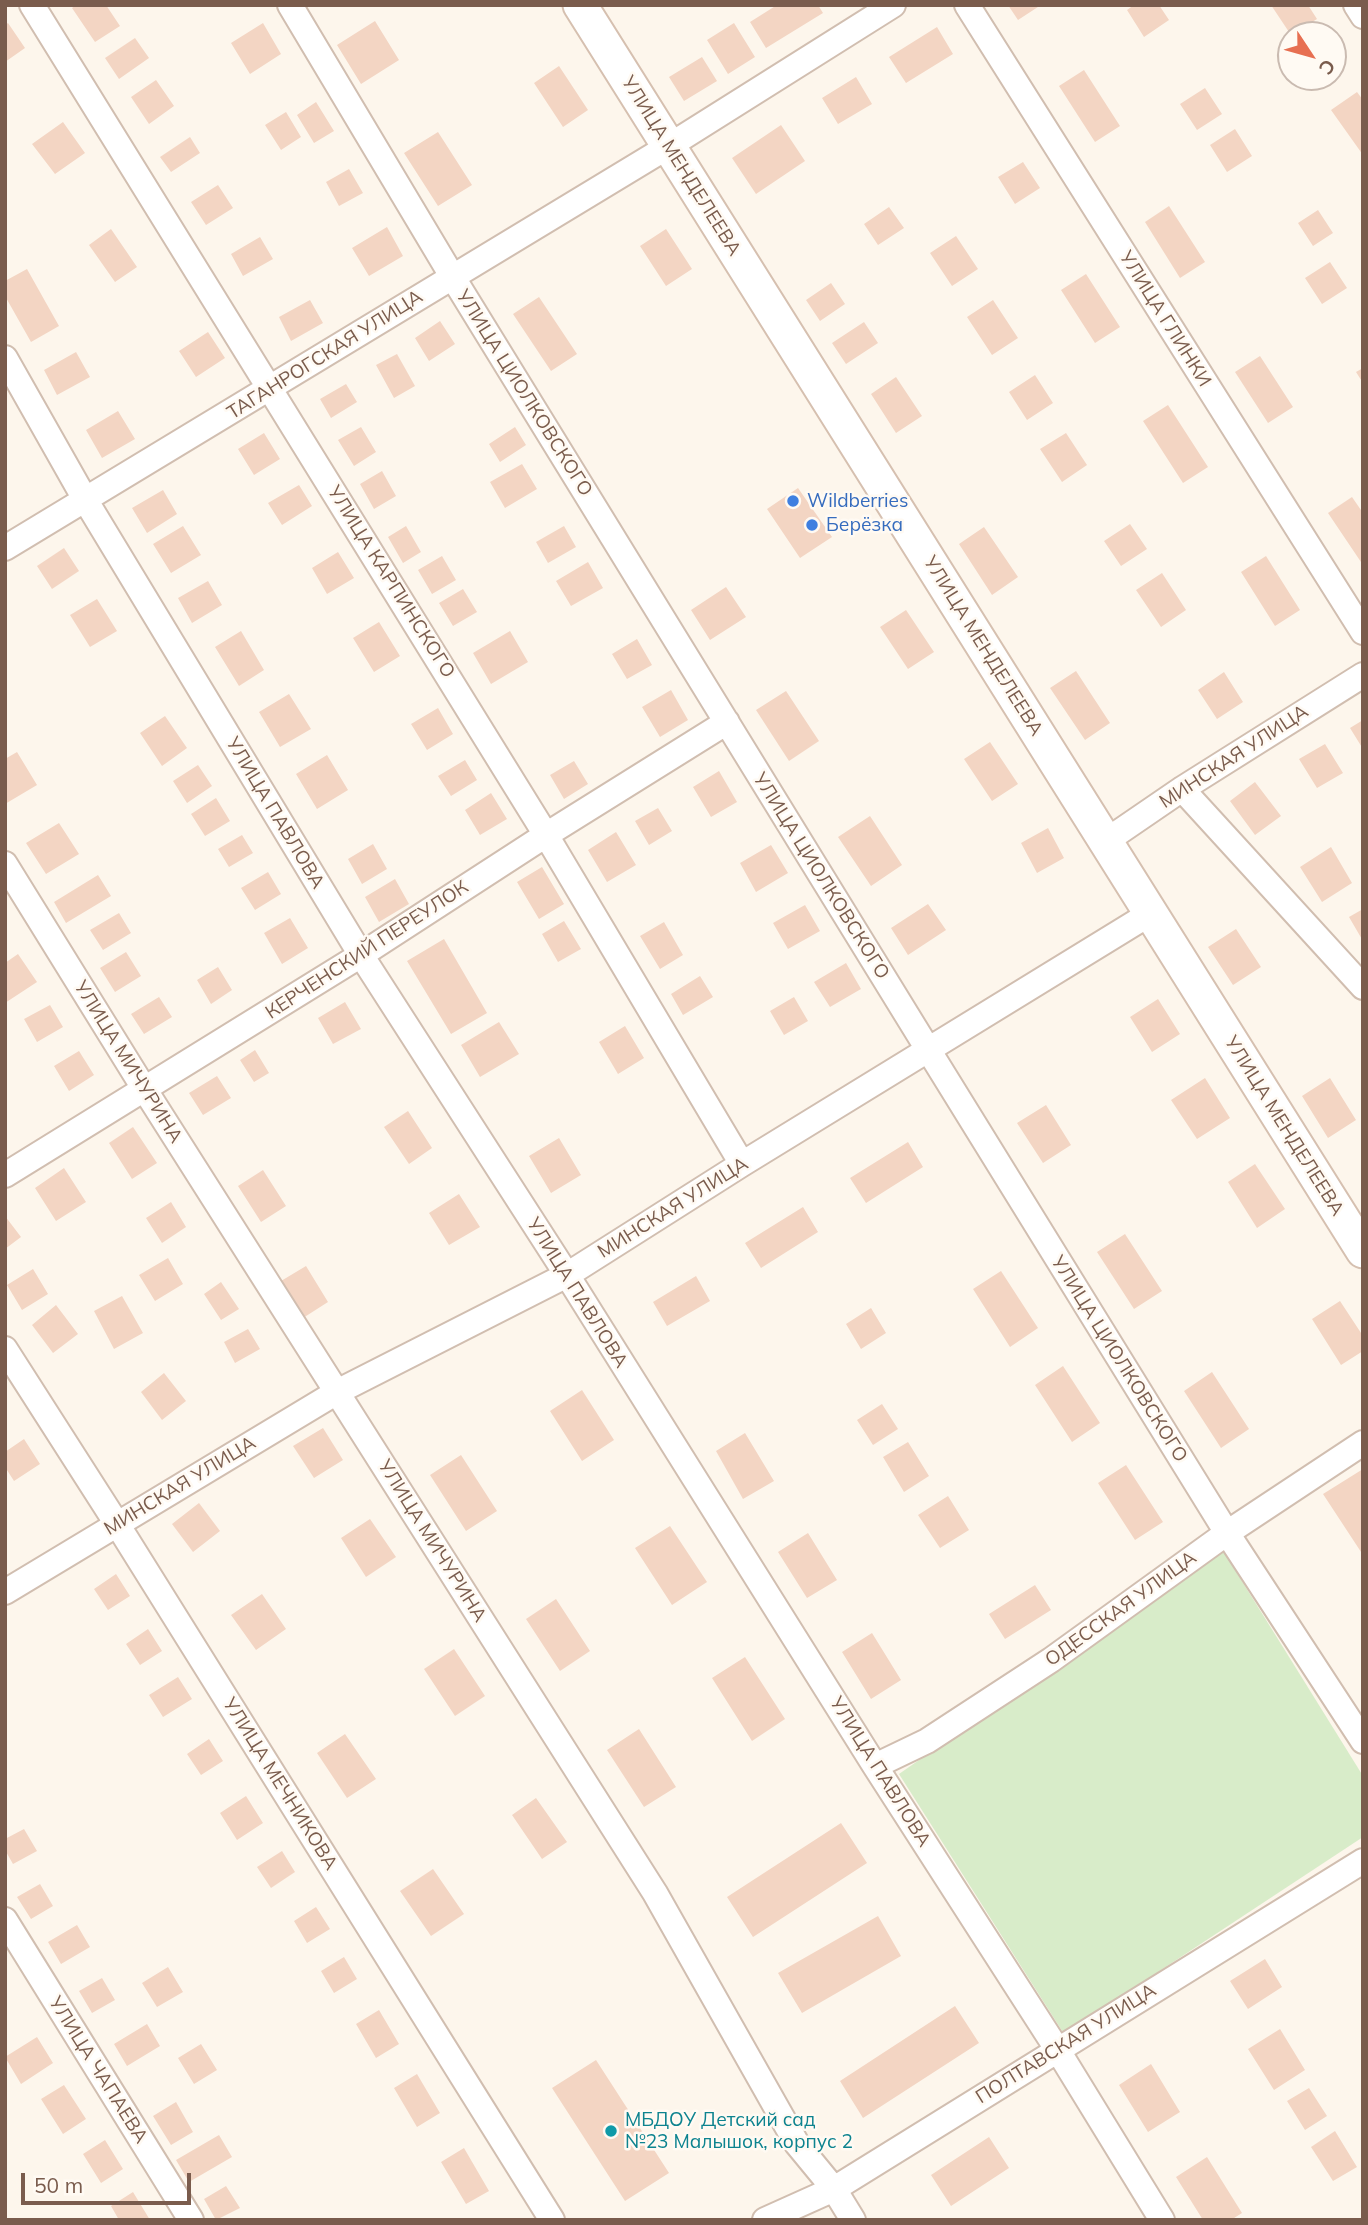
<!DOCTYPE html>
<meta charset="utf-8">
<style>
body{margin:0}
#map{position:relative;width:1368px;height:2225px;overflow:hidden;background:#fdf6ec;font-family:Mulish,sans-serif}
canvas{display:block}
.frame{position:absolute;inset:0;border:7px solid #7a5c4d;pointer-events:none}
.north{position:absolute;left:1277px;top:21px;width:70px;height:70px;box-sizing:border-box;background:#fffaf3;border:2px solid #cabbb1;border-radius:50%;rotate:126deg;font-size:19px;font-weight:700;line-height:28px;text-align:center;color:#7a5c4d}
.north::after{content:'';display:block;margin:auto;width:24px;height:32px;background:#e76f51;clip-path:polygon(50% 0,100% 100%,50% 72%,0 100%)}
.scale{position:absolute;left:21px;top:2173px;width:170px;height:32px;box-sizing:border-box;border:4px solid #7a5c4d;border-top:0;padding-left:9px;font-size:21px;line-height:24px;white-space:nowrap;color:#7a5c4d;-webkit-text-stroke:5px #fffaf3;paint-order:stroke}
</style>
<div id="map">
<canvas width="1368" height="2225"></canvas>
<div class="frame"></div>
<div class="north">С</div>
<div class="scale">50 m</div>
</div>
<script>
const ctx = document.querySelector('canvas').getContext('2d');
ctx.lineJoin = 'round';
function fill(path, color) { ctx.fillStyle = color; ctx.fill(path, 'evenodd'); }
const toPath = rows => new Path2D(rows.map(r => 'M' + r).join(''));
function trace(path, color, width, dash) { ctx.strokeStyle = color; ctx.lineWidth = width; ctx.lineCap = dash ? 'butt' : 'round'; ctx.setLineDash(dash || []); ctx.stroke(path); }
function drawText(font, color, halo, rows, align = 'center') {
  ctx.font = font + ' Mulish,sans-serif'; ctx.lineWidth = 5; ctx.setLineDash([]); ctx.textBaseline = 'middle'; ctx.strokeStyle = halo; ctx.fillStyle = color; for (const [text, x, y, turn = 0] of rows) {
    ctx.save(); ctx.translate(x, y); ctx.rotate((+turn || 0) * Math.PI / 180); ctx.textAlign = isNaN(turn) ? turn : align; if (halo) ctx.strokeText(text, 0, 0); ctx.fillText(text, 0, 0); ctx.restore();
  }
}
fill(toPath([
 [1222,1549,1363,1776,1363,1837,1064,2034,899,1774]
]), '#d8ecc9');
fill(toPath([
 [76,5,106,5,120,26,95,42,72,8],
 [777,5,818,5,823,13,766,48,750,22],
 [1008,5,1041,5,1018,20],
 [1134,5,1159,5,1169,20,1144,37,1127,10],
 [1271,5,1308,5,1317,19,1291,35],
 [375,21,399,60,361,84,337,45],
 [8,23,25,48,5,62,5,25],
 [263,23,281,54,250,74,231,43],
 [734,23,755,57,728,74,707,40],
 [937,27,953,54,906,83,889,57],
 [135,38,149,58,119,79,105,58],
 [702,57,717,81,684,101,669,77],
 [559,66,588,110,563,127,534,83],
 [1084,70,1120,126,1095,142,1059,86],
 [856,77,872,104,838,124,822,98],
 [156,80,174,106,149,124,131,97],
 [1205,88,1222,114,1197,130,1180,104],
 [1357,92,1363,100,1363,155,1331,110],
 [316,102,334,131,314,143,297,115],
 [286,112,301,137,281,150,265,125],
 [63,122,85,153,55,174,32,144],
 [781,125,805,161,756,194,732,158],
 [1235,129,1252,156,1227,172,1210,145],
 [438,132,472,185,438,206,404,153],
 [190,137,200,153,171,172,160,157],
 [1023,162,1040,188,1015,204,998,177],
 [349,169,363,193,339,206,326,182],
 [218,185,233,208,206,225,191,202],
 [1169,206,1205,262,1180,278,1145,222],
 [889,207,904,228,878,245,864,224],
 [1318,210,1333,233,1313,246,1298,223],
 [387,227,403,256,369,276,352,248],
 [111,229,137,267,115,282,89,245],
 [666,229,692,269,666,286,640,246],
 [956,236,978,269,952,286,930,253],
 [260,237,273,259,243,276,231,254],
 [1330,262,1347,288,1322,304,1305,278],
 [27,269,59,326,31,342,5,296,5,281],
 [1086,274,1120,327,1095,343,1061,290],
 [831,283,845,304,820,321,806,300],
 [539,297,577,354,551,371,513,314],
 [310,300,323,323,291,341,279,317],
 [993,300,1018,338,992,355,967,317],
 [440,321,455,344,429,361,415,338],
 [864,322,878,343,846,364,832,343],
 [208,332,225,358,196,377,179,351],
 [76,352,90,377,57,395,44,370],
 [397,354,415,386,394,398,376,365],
 [1260,356,1293,407,1268,423,1235,372],
 [1363,368,1363,383,1356,372],
 [1035,375,1053,403,1027,420,1009,392],
 [896,377,922,416,896,433,871,394],
 [346,384,357,402,331,418,320,399],
 [1168,405,1208,467,1183,483,1143,421],
 [118,411,135,439,102,458,86,430],
 [361,427,376,452,354,466,338,440],
 [515,427,526,445,500,462,489,444],
 [264,433,280,459,254,475,238,449],
 [1066,433,1087,465,1062,482,1040,449],
 [522,464,537,489,505,508,490,482],
 [382,471,396,496,374,509,360,484],
 [299,485,312,506,282,525,268,503],
 [798,488,832,537,800,558,767,509],
 [163,490,177,514,147,533,132,508],
 [1352,497,1363,513,1363,565,1328,513],
 [1130,524,1147,549,1121,566,1104,541],
 [183,526,201,555,171,573,153,544],
 [406,526,421,552,403,563,388,537],
 [564,526,576,547,548,563,536,542],
 [984,527,1018,577,992,595,959,544],
 [64,548,79,571,52,589,37,566],
 [338,552,354,578,327,594,312,568],
 [442,556,456,580,432,594,418,570],
 [1266,556,1300,610,1275,626,1241,572],
 [588,562,603,588,571,606,556,581],
 [1162,573,1186,610,1161,627,1136,590],
 [208,581,222,605,192,623,178,598],
 [726,587,746,617,710,640,691,610],
 [463,589,477,612,453,626,439,603],
 [97,599,117,631,90,647,70,615],
 [906,610,934,652,908,669,880,627],
 [379,622,400,656,374,672,353,638],
 [241,631,264,670,239,686,215,647],
 [510,631,528,662,491,684,473,653],
 [637,639,652,665,627,679,612,654],
 [1076,671,1110,723,1085,740,1050,688],
 [1224,672,1243,702,1217,719,1198,690],
 [671,690,688,720,660,737,642,707],
 [786,691,819,741,789,761,756,710],
 [289,694,311,729,280,747,259,712],
 [438,708,453,734,427,750,411,724],
 [165,716,187,748,162,766,140,733],
 [1363,720,1363,749,1350,728],
 [990,742,1018,784,992,801,964,759],
 [1325,744,1343,773,1317,788,1299,759],
 [17,752,37,785,5,804,5,759],
 [327,755,348,790,317,809,296,774],
 [465,760,477,780,451,796,438,776],
 [574,761,588,784,564,799,550,775],
 [198,765,212,786,187,803,173,781],
 [719,771,737,802,711,817,693,787],
 [1255,782,1281,816,1255,835,1230,801],
 [491,793,507,819,480,835,465,810],
 [216,798,230,821,205,836,191,814],
 [658,808,672,831,649,845,635,821],
 [870,816,902,865,871,886,838,837],
 [59,823,79,854,46,874,26,843],
 [1048,828,1064,858,1037,873,1021,843],
 [616,832,636,865,607,882,588,850],
 [242,835,253,853,229,867,218,849],
 [373,844,387,869,362,884,348,859],
 [771,845,788,873,756,892,740,863],
 [1331,847,1352,883,1322,902,1300,867],
 [542,867,564,904,539,919,517,882],
 [268,872,281,894,255,910,241,888],
 [98,875,111,896,66,923,54,902],
 [395,879,409,904,379,922,365,897],
 [928,904,946,930,908,955,891,928],
 [805,905,820,931,788,949,773,923],
 [1363,909,1363,941,1349,917],
 [119,913,131,933,103,950,90,930],
 [290,918,308,948,282,964,264,933],
 [564,921,581,949,558,962,542,934],
 [664,922,683,955,660,969,640,936],
 [1236,929,1261,967,1233,985,1208,947],
 [444,939,487,1013,451,1034,407,961],
 [126,952,141,976,115,992,100,968],
 [18,954,37,982,5,1003,5,963],
 [846,963,861,989,830,1007,814,982],
 [218,967,232,990,211,1004,197,980],
 [700,976,713,997,683,1015,671,994],
 [159,997,172,1017,144,1034,131,1014],
 [794,997,808,1021,784,1035,770,1011],
 [1158,999,1180,1034,1152,1052,1130,1017],
 [345,1002,361,1029,333,1044,318,1018],
 [50,1005,63,1027,37,1042,24,1019],
 [499,1022,519,1054,480,1077,461,1045],
 [625,1026,644,1058,618,1074,599,1042],
 [255,1050,269,1073,254,1082,240,1060],
 [79,1051,94,1075,69,1091,54,1066],
 [217,1076,231,1098,203,1115,189,1093],
 [1205,1078,1230,1118,1197,1139,1171,1100],
 [1330,1078,1356,1120,1328,1138,1302,1096],
 [1046,1105,1071,1145,1043,1163,1017,1123],
 [408,1111,432,1148,409,1164,384,1127],
 [133,1127,157,1163,132,1179,109,1143],
 [559,1138,581,1175,551,1193,529,1156],
 [908,1142,923,1167,866,1203,850,1178],
 [1255,1164,1285,1209,1257,1228,1228,1182],
 [64,1168,86,1202,56,1221,35,1188],
 [263,1170,286,1206,261,1222,238,1186],
 [459,1194,480,1227,449,1245,429,1213],
 [171,1202,186,1227,162,1243,146,1218],
 [803,1207,818,1232,761,1268,745,1243],
 [5,1216,21,1237,5,1249],
 [1125,1234,1162,1291,1134,1309,1097,1252],
 [168,1258,183,1284,155,1301,139,1275],
 [306,1266,328,1302,303,1318,281,1281],
 [33,1269,48,1294,22,1310,7,1285],
 [1001,1271,1038,1328,1010,1347,973,1289],
 [696,1276,710,1301,667,1326,653,1302],
 [221,1282,239,1309,221,1320,204,1294],
 [122,1296,143,1333,114,1349,94,1311],
 [1340,1301,1363,1336,1363,1351,1341,1365,1312,1319],
 [56,1305,78,1334,53,1353,32,1325],
 [871,1308,886,1333,861,1349,846,1324],
 [248,1329,260,1349,235,1363,224,1342],
 [1063,1366,1100,1423,1072,1442,1035,1385],
 [1212,1372,1249,1429,1221,1448,1184,1391],
 [164,1373,186,1401,162,1420,141,1392],
 [582,1390,614,1440,582,1461,550,1411],
 [882,1404,898,1429,873,1445,857,1420],
 [323,1428,343,1460,314,1478,293,1446],
 [745,1433,774,1481,743,1499,716,1451],
 [24,1439,40,1464,14,1481,5,1467,5,1452],
 [908,1442,929,1476,904,1492,883,1457],
 [461,1455,497,1511,466,1531,430,1475],
 [1126,1465,1163,1522,1135,1540,1098,1483],
 [1363,1469,1363,1555,1323,1494],
 [948,1496,969,1530,940,1548,918,1515],
 [199,1503,220,1531,193,1552,172,1524],
 [370,1519,396,1557,366,1577,341,1538],
 [670,1526,707,1582,672,1605,635,1548],
 [808,1533,837,1580,807,1598,778,1552],
 [116,1574,130,1596,108,1610,94,1589],
 [1035,1585,1051,1610,1005,1639,989,1614],
 [262,1594,286,1629,256,1650,231,1615],
 [556,1599,590,1651,560,1671,526,1619],
 [148,1629,162,1651,140,1665,126,1644],
 [872,1633,901,1680,871,1699,842,1652],
 [454,1649,485,1696,455,1716,424,1669],
 [745,1657,785,1719,752,1741,712,1678],
 [178,1677,192,1699,163,1717,149,1695],
 [639,1729,676,1787,644,1807,607,1750],
 [345,1734,376,1779,347,1798,317,1753],
 [209,1739,223,1761,201,1775,187,1754],
 [246,1796,263,1823,237,1840,220,1813],
 [536,1798,567,1842,542,1859,512,1815],
 [841,1823,867,1863,753,1937,727,1897],
 [24,1829,37,1851,13,1864,5,1850,5,1839],
 [282,1851,295,1872,271,1888,257,1867],
 [433,1869,464,1914,431,1936,400,1891],
 [40,1884,53,1906,31,1919,17,1897],
 [316,1907,330,1929,307,1943,294,1921],
 [878,1916,901,1956,802,2013,778,1973],
 [77,1925,90,1947,61,1964,48,1942],
 [344,1957,357,1979,334,1993,321,1971],
 [1265,1959,1282,1987,1248,2009,1230,1981],
 [168,1967,183,1992,157,2007,142,1983],
 [102,1978,115,2000,92,2013,79,1991],
 [955,2006,979,2043,863,2118,840,2081],
 [379,2010,399,2044,376,2058,356,2024],
 [147,2024,160,2046,127,2066,114,2044],
 [1280,2029,1305,2070,1274,2090,1248,2049],
 [37,2037,53,2063,21,2084,5,2057],
 [201,2044,217,2070,194,2084,178,2058],
 [596,2060,669,2173,625,2201,552,2088],
 [1151,2064,1180,2112,1148,2132,1119,2085],
 [417,2074,440,2113,417,2127,394,2088],
 [64,2085,86,2119,63,2134,41,2099],
 [1309,2088,1327,2116,1305,2130,1287,2101],
 [176,2102,193,2132,171,2145,153,2116],
 [1335,2131,1357,2167,1333,2181,1311,2147],
 [219,2135,232,2157,189,2182,176,2160],
 [989,2137,1009,2168,951,2206,931,2175],
 [105,2140,123,2169,101,2183,83,2154],
 [464,2148,489,2191,466,2204,441,2162],
 [1207,2157,1242,2213,1231,2220,1203,2220,1176,2177],
 [226,2186,240,2208,216,2220,204,2199],
 [133,2192,150,2220,119,2220,111,2206]
]), '#f3d5c3');
const street = toPath([
 [32,5,546,835,742,1164],
 [290,5,452,276,929,1051,1227,1533,1363,1741],
 [967,5,1363,632],
 [1356,5,1363,16],
 [5,358,86,501,361,955,567,1275,875,1766,1057,2049,1162,2220],
 [5,548,669,146,893,5],
 [1182,789,1363,987],
 [1106,841,1182,789,1363,675],
 [5,864,145,1090,655,1893,797,2144,834,2189,853,2220],
 [5,1175,361,955,546,835,727,722],
 [5,1349,117,1524,552,2220],
 [5,1592,337,1392,567,1275,742,1164,1151,913],
 [875,1766,927,1741,1051,1660,1227,1533,1363,1443],
 [5,1920,191,2220],
 [765,2220,834,2189,1363,1861]
]);
const secondary = toPath([
 [580,5,1363,1251]
]);
trace(street, '#d1beb0', 28);
trace(secondary, '#d6c0b0', 37);
trace(street, '#fff', 24);
trace(secondary, '#fff', 33);
for (const [x, y, r, color] of [
 [793,501,7,"#3f7fe0"],
 [812,525,7,"#3f7fe0"],
 [611,2131,7,"#0f9aa8"]
]) { const dot = new Path2D(); dot.arc(x, y, r, 0, 2 * Math.PI); ctx.fillStyle = color; ctx.fill(dot); trace(dot, '#fffaf3', 2.5); }
drawText('19px', '#7a5c4d', '#fffaf3', [
 ["УЛИЦА МЕНДЕЛЕЕВА",681,166,58],
 ["УЛИЦА ГЛИНКИ",1165,319,58],
 ["ТАГАНРОГСКАЯ УЛИЦА",325,355,-32],
 ["УЛИЦА ЦИОЛКОВСКОГО",524,393,58],
 ["УЛИЦА КАРПИНСКОГО",391,582,58],
 ["УЛИЦА МЕНДЕЛЕЕВА",983,646,58],
 ["МИНСКАЯ УЛИЦА",1234,757,-33],
 ["УЛИЦА ПАВЛОВА",275,813,59],
 ["УЛИЦА ЦИОЛКОВСКОГО",821,876,58],
 ["КЕРЧЕНСКИЙ ПЕРЕУЛОК",367,950,-33],
 ["УЛИЦА МИЧУРИНА",128,1062,58],
 ["УЛИЦА МЕНДЕЛЕЕВА",1284,1126,58],
 ["МИНСКАЯ УЛИЦА",673,1208,-32],
 ["УЛИЦА ПАВЛОВА",577,1293,58],
 ["УЛИЦА ЦИОЛКОВСКОГО",1119,1359,58],
 ["МИНСКАЯ УЛИЦА",180,1486,-31],
 ["УЛИЦА МИЧУРИНА",432,1541,58],
 ["ОДЕССКАЯ УЛИЦА",1121,1609,-36],
 ["УЛИЦА ПАВЛОВА",880,1772,58],
 ["УЛИЦА МЕЧНИКОВА",280,1784,58],
 ["ПОЛТАВСКАЯ УЛИЦА",1066,2044,-32],
 ["УЛИЦА ЧАПАЕВА",98,2070,58]
]);
drawText('19px', '#366cbe', '#fffaf3', [
 ["Wildberries",807,501],
 ["Берёзка",826,525]
], 'left');
drawText('19px', '#0d838f', '#fffaf3', [
 ["МБДОУ Детский сад",625,2120],
 ["№23 Малышок, корпус 2",625,2142]
], 'left');
</script>
